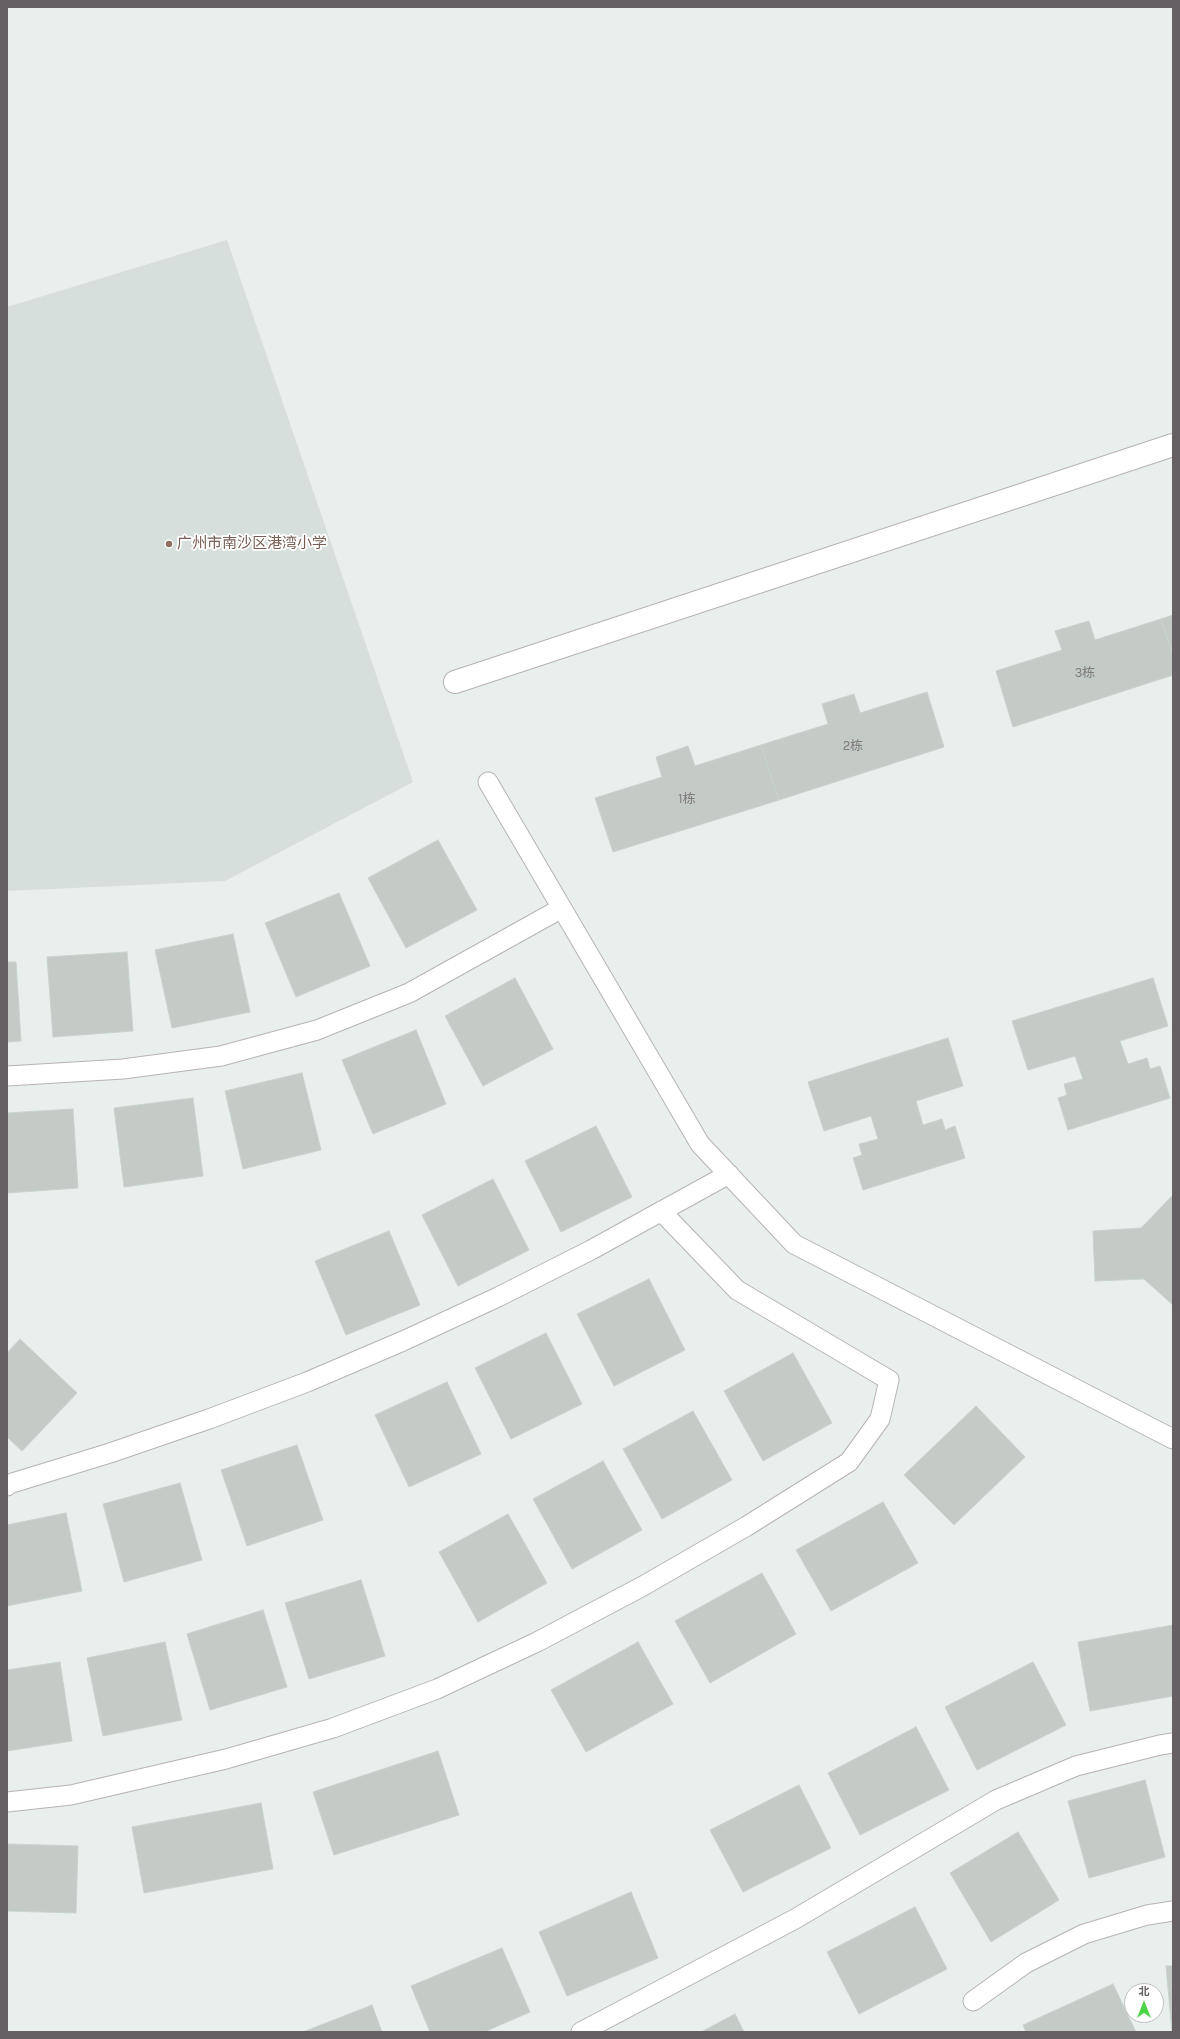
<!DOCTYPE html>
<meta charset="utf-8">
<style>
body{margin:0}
#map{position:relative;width:1180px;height:2039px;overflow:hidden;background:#e8efec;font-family:Karla,"Noto Sans SC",sans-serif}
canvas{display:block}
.frame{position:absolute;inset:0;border:8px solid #665f63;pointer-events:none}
.north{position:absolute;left:1124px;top:1983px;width:40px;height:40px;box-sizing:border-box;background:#fff;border:1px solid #c2bfc1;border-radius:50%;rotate:0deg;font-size:11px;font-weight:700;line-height:16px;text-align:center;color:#665f63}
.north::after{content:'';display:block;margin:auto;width:14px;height:18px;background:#4fd548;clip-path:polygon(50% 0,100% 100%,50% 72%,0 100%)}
</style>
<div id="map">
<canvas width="1180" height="2039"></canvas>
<div class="frame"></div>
<div class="north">北</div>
</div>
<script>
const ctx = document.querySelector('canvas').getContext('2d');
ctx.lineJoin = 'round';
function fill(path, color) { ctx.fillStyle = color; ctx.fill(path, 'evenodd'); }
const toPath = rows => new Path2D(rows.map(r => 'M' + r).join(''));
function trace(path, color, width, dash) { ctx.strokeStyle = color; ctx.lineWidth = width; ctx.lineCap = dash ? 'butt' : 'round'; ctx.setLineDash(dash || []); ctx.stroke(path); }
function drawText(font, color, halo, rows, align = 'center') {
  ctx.font = font + ' Karla,"Noto Sans SC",sans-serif'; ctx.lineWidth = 3.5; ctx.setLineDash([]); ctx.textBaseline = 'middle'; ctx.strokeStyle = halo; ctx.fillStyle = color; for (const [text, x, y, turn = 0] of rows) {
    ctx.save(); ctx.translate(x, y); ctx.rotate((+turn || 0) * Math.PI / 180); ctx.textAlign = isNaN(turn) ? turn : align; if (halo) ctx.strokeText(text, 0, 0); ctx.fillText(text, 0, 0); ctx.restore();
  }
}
fill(toPath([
 [227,240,413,782,225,881,7,891,7,307]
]), '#d6dfdc');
const building = toPath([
 [1173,615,1173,655,1161,619,1173,615],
 [1161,619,1173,655,1173,675,1013,727,996,671,1062,650,1055,631,1089,621,1095,640,1161,619],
 [927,692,944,747,779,800,761,745,828,724,822,704,854,694,860,713,927,692],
 [761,745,779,800,613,852,595,798,662,777,656,757,688,746,695,766,761,745],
 [438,840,477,910,406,948,368,878,438,840],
 [339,893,370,966,296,997,265,923,339,893],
 [233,934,250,1012,172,1028,155,950,233,934],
 [127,952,133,1031,53,1037,47,957,127,952],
 [7,962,16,962,21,1041,7,1042,7,962],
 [515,978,553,1049,483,1086,445,1016,515,978],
 [1153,978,1168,1026,1120,1041,1128,1064,1147,1058,1150,1069,1160,1066,1170,1098,1068,1130,1058,1098,1067,1095,1064,1084,1083,1079,1075,1056,1028,1070,1012,1021,1153,978],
 [416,1030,446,1104,373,1134,342,1060,416,1030],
 [948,1038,963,1086,916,1101,923,1125,942,1119,945,1130,955,1126,965,1158,863,1190,853,1158,862,1155,859,1144,878,1139,871,1116,824,1131,808,1082,948,1038],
 [302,1073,321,1150,243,1169,225,1091,302,1073],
 [193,1098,203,1176,124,1187,114,1108,193,1098],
 [73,1109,78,1188,7,1193,7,1113,73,1109],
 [596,1126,632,1197,561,1232,525,1161,596,1126],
 [493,1179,529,1250,458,1286,422,1215,493,1179],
 [1173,1195,1173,1305,1144,1279,1095,1281,1093,1231,1141,1228,1173,1195],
 [389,1231,420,1305,346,1335,315,1261,389,1231],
 [649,1279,685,1350,614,1386,577,1314,649,1279],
 [546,1333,582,1404,511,1439,475,1368,546,1333],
 [20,1339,77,1393,22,1451,7,1437,7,1353,20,1339],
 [793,1353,832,1423,763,1461,724,1391,793,1353],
 [447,1382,481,1454,409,1487,375,1415,447,1382],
 [976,1406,1025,1457,954,1525,904,1475,976,1406],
 [693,1411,732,1480,662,1519,623,1449,693,1411],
 [297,1445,323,1520,247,1546,221,1470,297,1445],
 [603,1461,642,1530,572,1569,533,1499,603,1461],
 [180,1483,202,1560,124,1582,103,1504,180,1483],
 [883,1502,918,1563,831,1611,796,1550,883,1502],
 [66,1513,82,1591,7,1606,7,1525,66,1513],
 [508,1514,547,1583,478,1622,439,1552,508,1514],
 [762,1573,796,1634,710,1683,675,1621,762,1573],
 [361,1580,385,1656,309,1679,285,1603,361,1580],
 [263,1610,287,1687,210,1710,187,1634,263,1610],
 [1173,1625,1173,1696,1090,1711,1078,1642,1173,1625],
 [165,1642,182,1720,103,1736,87,1658,165,1642],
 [638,1642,673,1704,586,1752,551,1690,638,1642],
 [60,1662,72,1741,7,1751,7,1670,60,1662],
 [1033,1662,1066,1725,977,1770,945,1707,1033,1662],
 [916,1727,949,1790,860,1835,828,1773,916,1727],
 [438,1751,459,1815,334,1855,313,1792,438,1751],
 [1145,1780,1165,1857,1089,1878,1068,1801,1145,1780],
 [799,1785,831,1848,743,1892,710,1830,799,1785],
 [261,1803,273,1869,144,1893,132,1827,261,1803],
 [1018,1832,1059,1900,991,1942,950,1873,1018,1832],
 [7,1844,78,1846,76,1913,7,1911,7,1844],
 [631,1892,658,1958,567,1996,539,1932,631,1892],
 [915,1907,947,1969,859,2014,827,1952,915,1907],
 [502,1948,530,2012,484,2032,430,2032,411,1986,502,1948],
 [1166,1966,1173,1966,1173,2032,1172,2032,1166,1966],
 [1113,1984,1136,2032,1026,2032,1023,2025,1113,1984],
 [372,2005,382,2032,303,2032,372,2005],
 [735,2014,744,2032,701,2032,735,2014]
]);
fill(building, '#c4cbc7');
trace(building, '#c6d3ce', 1);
const service = toPath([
 [488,782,700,1144,794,1244,1173,1439],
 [7,1076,123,1069,221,1056,317,1030,409,993,562,908],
 [7,1486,9,1484,110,1453,209,1419,307,1382,403,1341,498,1297,591,1250,729,1174],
 [7,1802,71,1795,226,1759,333,1728,437,1689,537,1642,643,1586,747,1526,849,1462,880,1419,889,1380,737,1290,661,1211],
 [973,2001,1026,1963,1084,1934,1147,1915,1173,1911],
 [581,2032,795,1919,996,1800,1076,1766,1160,1745,1173,1743]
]);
const minor = toPath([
 [455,682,1173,445]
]);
trace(service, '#b8b2b5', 21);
trace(minor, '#b8b2b5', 24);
trace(service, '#fff', 19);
trace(minor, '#fff', 22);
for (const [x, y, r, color] of [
 [169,544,4,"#8d6e63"]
]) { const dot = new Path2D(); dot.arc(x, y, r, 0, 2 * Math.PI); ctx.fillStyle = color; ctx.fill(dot); trace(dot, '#fff', 1.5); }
drawText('13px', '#7e7a7c', null, [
 ["3栋",1085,673],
 ["2栋",853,746],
 ["1栋",687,799]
]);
drawText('15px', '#785e54', '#fff', [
 ["广州市南沙区港湾小学",177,544]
], 'left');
</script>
